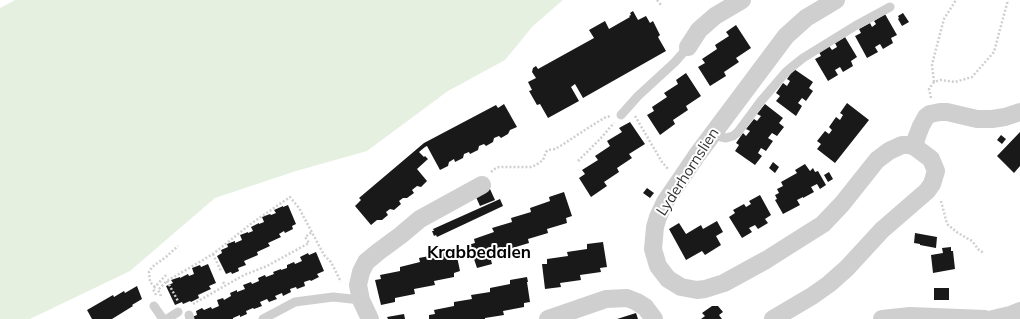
<!DOCTYPE html>
<style>
body{margin:0}
canvas{display:block;background:#fff}
</style>
<canvas width="1020" height="319"></canvas>
<script>
const ctx = document.querySelector('canvas').getContext('2d');
ctx.lineJoin = 'round';
function fill(path, color) { ctx.fillStyle = color; ctx.fill(path, 'evenodd'); }
const toPath = rows => new Path2D(rows.map(r => 'M' + r).join(''));
function trace(path, color, width, dash) { ctx.strokeStyle = color; ctx.lineWidth = width; ctx.lineCap = dash ? 'butt' : 'round'; ctx.setLineDash(dash || []); ctx.stroke(path); }
function drawText(font, color, halo, rows, align = 'center') {
  ctx.font = font + ' Mulish,sans-serif'; ctx.lineWidth = 4; ctx.setLineDash([]); ctx.textBaseline = 'middle'; ctx.strokeStyle = halo; ctx.fillStyle = color; for (const [text, x, y, turn = 0] of rows) {
    ctx.save(); ctx.translate(x, y); ctx.rotate((+turn || 0) * Math.PI / 180); ctx.textAlign = isNaN(turn) ? turn : align; if (halo) ctx.strokeText(text, 0, 0); ctx.fillText(text, 0, 0); ctx.restore();
  }
}
fill(toPath([
 [15,0,563,0,533,26,505,60,448,91,367,151,296,171,215,198,130,271,30,319,0,319,0,8]
]), '#e6f0e0');
fill(toPath([
 [633,11,638,20,646,16,650,23,653,21,660,35,658,37,666,51,583,98,575,84,571,87,579,101,548,118,540,104,537,105,529,91,532,90,528,82,536,78,532,72,533,68,536,66,538,69,594,38,589,30,605,21,609,29,630,17,629,16,631,15,630,13],
 [903,13,909,22,902,26,898,19,899,18,898,16],
 [885,14,897,35,891,38,893,43,883,49,880,44,875,47,878,52,867,58,855,36,861,33,859,29,870,23,872,27,876,24,874,21],
 [736,25,751,48,736,58,739,62,724,72,726,76,710,86,698,67,705,63,702,59,717,49,715,45,729,36,726,32],
 [845,37,857,57,851,61,853,66,843,72,840,67,835,70,838,75,828,81,815,59,821,56,819,52,829,46,832,50,837,47,835,43],
 [794,69,813,82,809,88,813,91,806,101,802,98,798,103,802,106,796,116,776,101,780,96,776,93,783,83,787,86,790,81,787,79],
 [686,73,701,96,686,106,688,110,673,120,675,124,660,135,647,115,654,111,652,107,667,97,664,93,678,84,676,80],
 [847,103,869,120,835,163,817,149,821,144,817,141,825,131,829,134,832,130,829,127,836,117,840,120,843,115,840,113],
 [504,104,517,127,510,130,508,134,501,138,499,136,494,138,493,142,486,146,484,144,479,146,478,150,470,154,469,152,464,154,463,158,455,162,454,159,449,162,448,166,440,170,427,146,425,147,419,152,424,157,425,156,428,159,417,169,427,181,421,187,417,186,412,190,414,193,407,198,403,198,399,201,401,204,394,210,390,209,386,212,388,215,382,220,377,220,371,225,355,206,361,200,359,198,424,143,496,105,498,108],
 [765,104,783,118,779,123,784,127,777,136,772,133,768,138,773,141,766,151,761,148,758,153,762,156,755,165,735,151,739,145,736,143,743,133,746,136,750,131,746,129,754,119,757,121,761,116,757,114],
 [630,122,645,144,629,154,632,158,617,168,619,172,604,182,607,186,591,197,579,178,585,174,582,170,598,160,595,156,610,146,607,141,622,132,619,128],
 [1020,132,1020,166,1014,173,997,156],
 [1001,135,1006,139,1002,144,997,140],
 [773,162,779,167,775,173,769,168],
 [805,164,810,171,813,168,815,172,818,171,826,185,820,189,817,184,811,187,814,192,803,198,803,197,797,200,800,205,783,214,775,200,777,199,775,195,779,193,777,189,783,186,781,182,797,173,795,170],
 [829,172,833,179,828,182,824,175],
 [647,188,654,193,650,198,643,193],
 [490,189,495,200,480,206,475,195],
 [564,192,572,216,566,218,567,223,547,229,548,233,528,239,529,243,509,249,511,253,491,260,492,264,477,268,471,250,470,250,468,245,475,243,474,239,494,232,492,228,512,222,511,218,531,212,530,208,550,201,549,197],
 [760,195,771,215,765,219,768,223,758,229,755,225,749,228,752,232,742,238,729,217,735,213,733,210,744,204,746,207,751,204,749,201],
 [500,199,503,206,437,237,436,235,434,236,432,231,434,231,433,229],
 [288,205,296,224,292,226,293,229,285,233,284,231,279,234,281,237,268,243,270,246,257,252,258,255,244,261,246,265,238,268,239,271,232,274,231,272,226,274,217,256,222,253,221,250,228,247,227,244,235,241,235,243,242,240,240,235,248,232,248,233,253,231,251,227,259,223,259,224,264,222,262,217,270,214,271,215,276,213,274,210,283,206,283,207],
 [717,221,723,232,716,236,721,245,705,255,702,251,686,260,669,229,679,223,686,234,701,225,703,229],
 [915,233,937,237,936,248,920,245,920,244,914,243],
 [603,242,607,267,600,268,601,272,580,275,581,280,560,283,561,287,545,289,542,264,547,264,547,259,568,256,567,252,587,249,587,244],
 [455,247,460,271,454,273,454,277,434,281,435,285,414,289,415,294,395,298,395,302,381,305,375,280,381,279,380,275,400,271,400,267,420,262,419,258,440,254,439,250],
 [951,247,951,251,953,251,955,269,933,273,931,255,943,253,942,248],
 [316,252,324,271,317,274,319,277,311,281,310,280,304,282,305,286,297,289,296,287,290,289,291,292,283,296,282,293,275,296,277,299,269,302,267,299,260,302,262,306,254,309,253,308,246,311,247,314,240,317,240,315,233,318,233,319,193,319,192,317,197,315,196,311,202,308,204,310,211,307,212,309,219,306,217,300,223,298,224,300,231,296,230,293,237,290,237,292,245,289,243,285,251,282,252,284,259,281,258,278,265,275,266,277,274,274,273,272,281,269,281,270,287,268,287,265,294,262,295,264,302,261,300,257,308,253,309,255],
 [208,264,216,283,209,286,211,289,198,295,199,298,191,302,190,301,183,304,182,302,175,305,166,286,173,283,171,280,180,277,180,278,188,274,189,276,194,274,192,268,200,265,201,267],
 [527,277,528,282,527,282,530,302,524,303,524,307,503,311,504,315,485,318,485,319,429,319,429,315,435,314,434,310,454,306,454,302,472,299,471,295,490,292,490,288,510,284,510,280],
 [137,286,142,299,132,305,133,306,112,319,92,319,87,310,113,295,114,297,124,291,125,293],
 [934,288,949,288,949,300,934,300],
 [712,306,718,306,723,312,719,315,722,319,701,319,705,316,702,313],
 [636,313,638,319,617,319],
 [404,314,405,319,388,319,387,317]
]), '#191919');
trace(toPath([
 [657,0,661,5],
 [934,82,932,65,936,49,944,19,956,0],
 [931,98,929,89,934,82,941,80,955,82,972,77,994,52,1002,22,1008,0],
 [635,116,662,162,668,169],
 [578,161,600,139,614,123],
 [491,172,496,168,499,167,531,167,536,165,543,160,546,152,548,150,555,149,562,145,591,126,606,117,611,116],
 [941,201,947,224,958,233,972,241,979,250,984,253],
 [213,254,221,271],
 [167,281,178,301],
 [223,282,225,285],
 [155,287,150,282,149,272,152,267,166,257,178,246],
 [156,295,153,289,166,275],
 [161,296,158,290,167,281,213,254,252,223,290,197,299,208,324,255,331,262,341,282],
 [193,304,244,275,267,266,309,243,305,237,312,232]
]), '#cfcfcf', 2.5, [2, 2]);
trace(toPath([
 [621,115,638,96,675,62,688,47],
 [713,133,721,137,726,138,733,136,738,132,761,101,786,72,793,66,803,58,855,26,890,7],
 [154,306,163,319],
 [189,315,190,319],
 [167,319,178,312],
 [263,319,295,302,333,297,361,300]
]), '#cfcfcf', 9);
trace(toPath([
 [688,47,699,30,715,16,742,0],
 [915,147,916,139,921,126,926,117,930,114,940,112,947,112,977,119,992,119,1005,117,1020,112],
 [370,319,361,300,358,285,361,272,366,262,378,252,401,235,420,219,482,185],
 [548,319,606,299,627,298,637,302,645,307,654,319],
 [773,319,812,296,829,284,847,268,882,230,927,191,932,184,936,171,931,159,915,147,909,145,902,145,889,151,877,160,842,204,823,224,766,260,724,283,705,289,697,290,681,287,668,279,658,266,653,249,655,227,658,217,665,202,697,155,786,36,806,18,836,0],
 [882,319,910,316,985,319],
 [993,319,1010,315,1020,311]
]), '#cfcfcf', 18);
drawText('15px', '#323232', '#fff', [
 ["Lyderhornslien",688,172,-57]
]);
drawText('bold 17px', '#000', '#fff', [
 ["Krabbedalen",479,253]
]);
</script>
